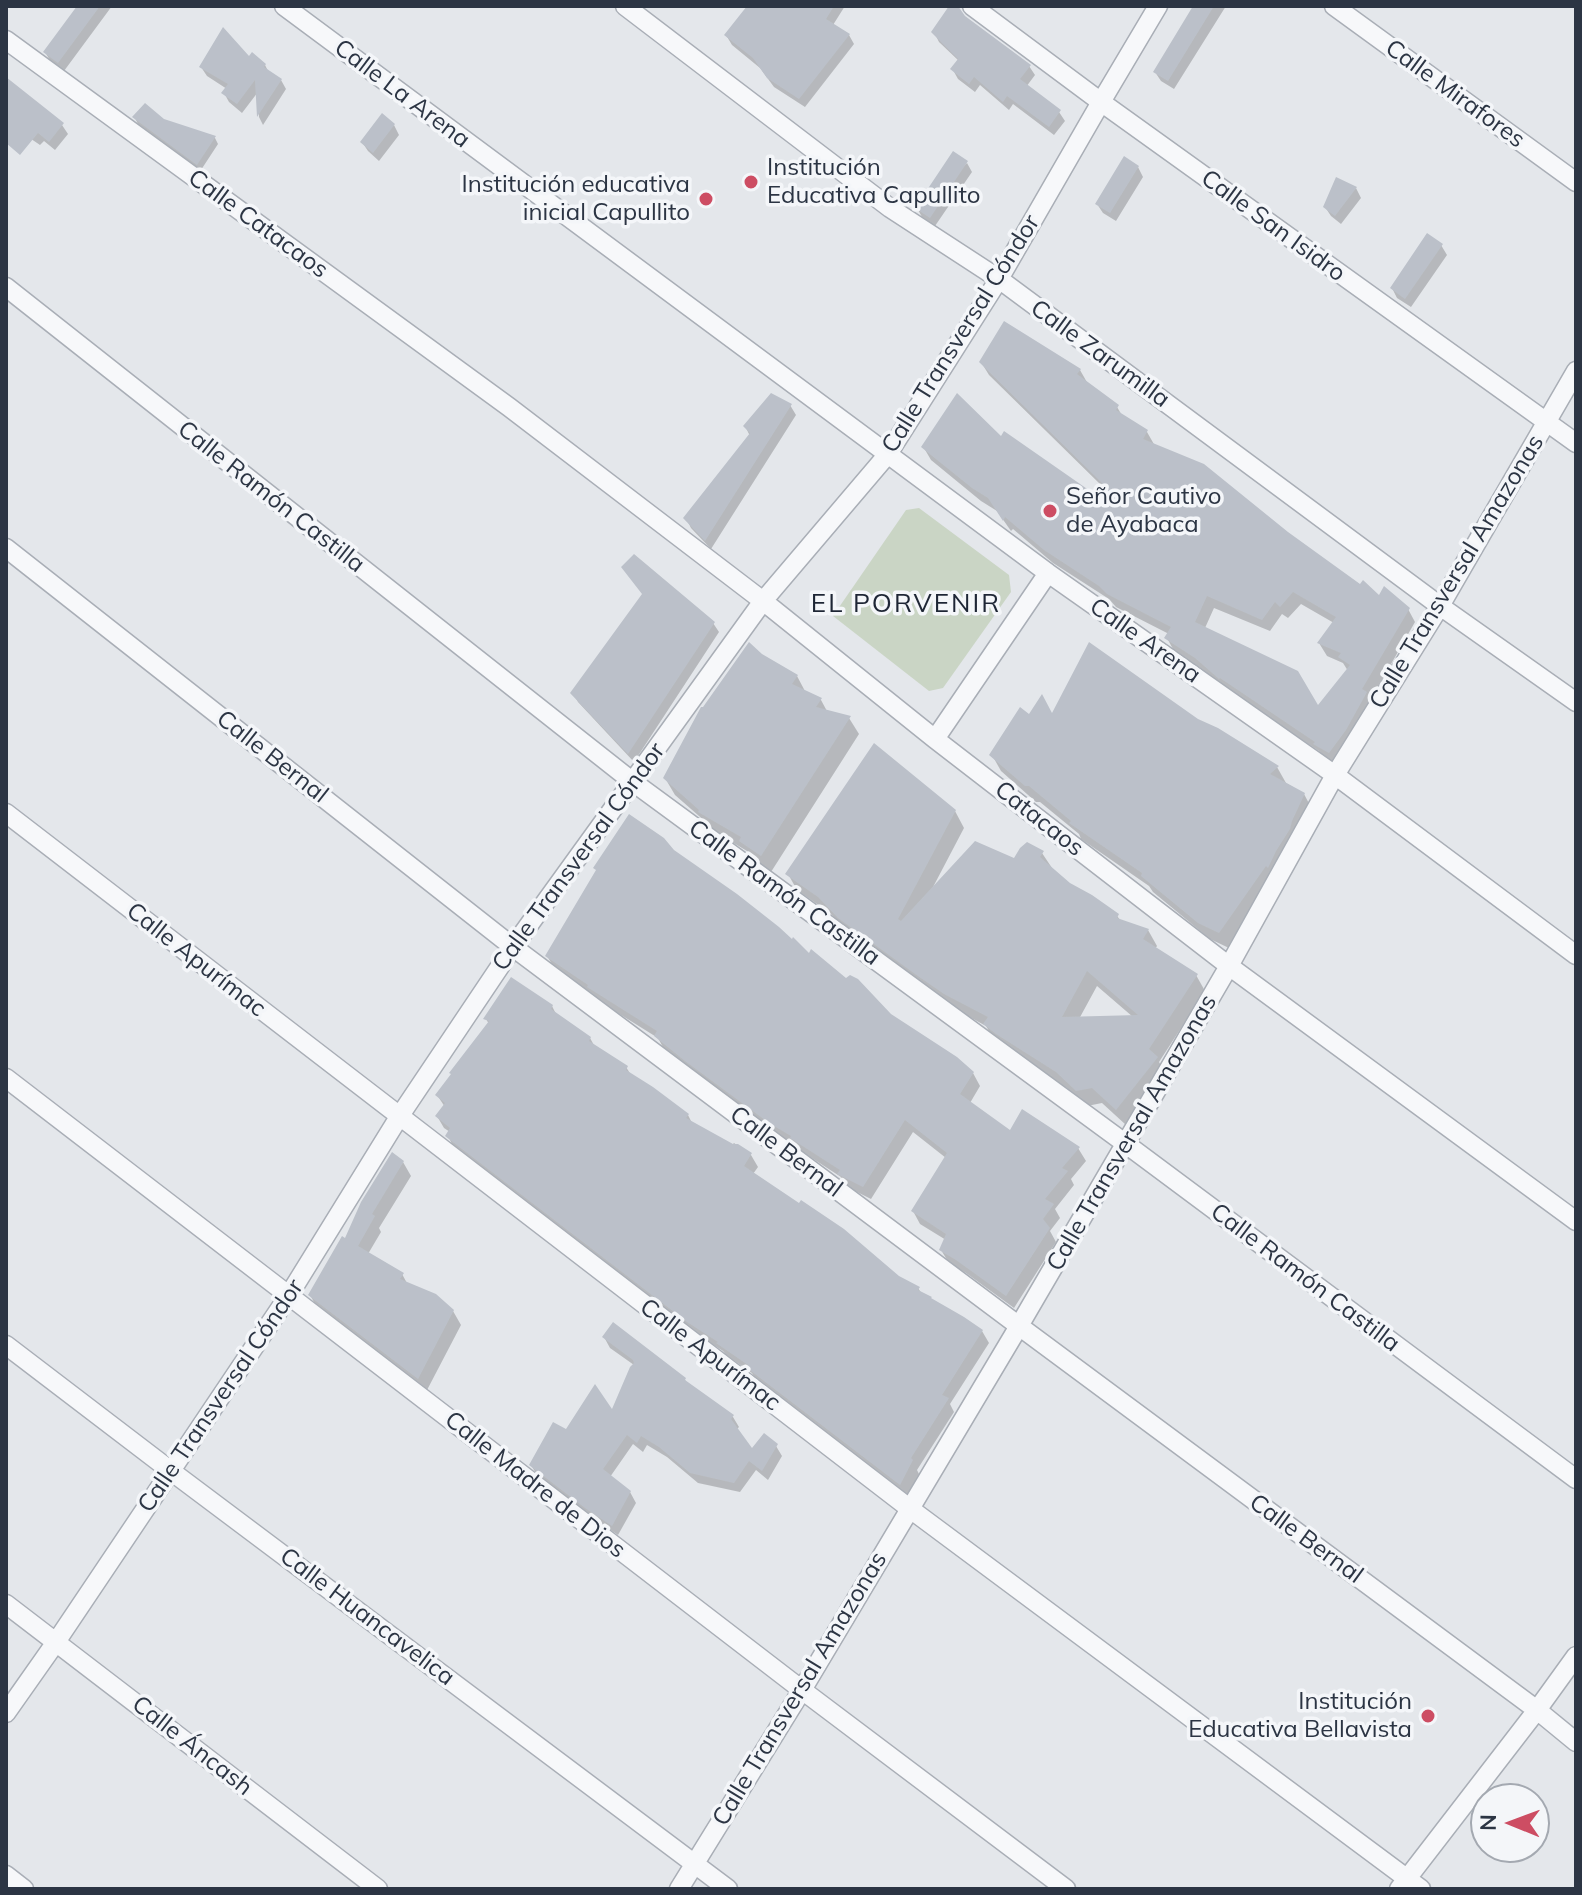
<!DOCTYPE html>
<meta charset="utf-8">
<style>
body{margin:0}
#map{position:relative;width:1582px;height:1895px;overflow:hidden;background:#e4e7eb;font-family:Mulish,sans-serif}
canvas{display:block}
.frame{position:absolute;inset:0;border:8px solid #2c3544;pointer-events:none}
.north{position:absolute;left:1470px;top:1783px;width:80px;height:80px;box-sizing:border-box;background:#f4f6f9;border:2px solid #a4a9b1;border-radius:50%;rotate:271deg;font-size:22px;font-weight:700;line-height:32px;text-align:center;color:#2c3544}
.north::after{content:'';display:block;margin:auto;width:28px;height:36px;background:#cd4d63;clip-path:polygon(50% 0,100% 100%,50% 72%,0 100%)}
</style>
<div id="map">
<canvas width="1582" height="1895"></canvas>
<div class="frame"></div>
<div class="north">N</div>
</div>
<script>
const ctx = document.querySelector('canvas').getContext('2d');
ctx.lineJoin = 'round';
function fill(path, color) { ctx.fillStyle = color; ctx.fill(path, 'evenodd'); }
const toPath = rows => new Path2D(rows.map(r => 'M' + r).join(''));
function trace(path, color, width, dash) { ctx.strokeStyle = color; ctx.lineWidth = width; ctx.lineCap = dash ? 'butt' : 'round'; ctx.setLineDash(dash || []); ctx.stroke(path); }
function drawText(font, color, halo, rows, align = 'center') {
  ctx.font = font + ' Mulish,sans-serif'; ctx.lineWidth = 7; ctx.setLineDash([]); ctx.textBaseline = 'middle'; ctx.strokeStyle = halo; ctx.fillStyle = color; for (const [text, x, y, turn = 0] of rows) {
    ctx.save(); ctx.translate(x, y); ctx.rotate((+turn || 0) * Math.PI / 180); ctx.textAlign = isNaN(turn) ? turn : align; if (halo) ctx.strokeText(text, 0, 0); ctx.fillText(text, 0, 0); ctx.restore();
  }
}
fill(toPath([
 [919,508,1009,575,1011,592,943,688,929,691,833,616,906,510]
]), '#cad5c5');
fill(toPath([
 [80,6,112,6,64,71,51,62,45,52],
 [749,6,845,6,833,25,849,35,854,44,805,107,774,87,760,68,732,45,726,35],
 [952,6,955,6,963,17,1029,66,1035,75,1026,87,1059,112,1065,121,1054,135,1013,104,1009,110,980,85,975,92,958,79,953,70,959,61,939,42,934,32],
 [1195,6,1226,6,1174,89,1161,81,1155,72],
 [249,60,265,65,269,73,281,80,286,89,263,125,259,117,258,92,242,113,229,102,224,93,227,89,207,76,201,67],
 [6,79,62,125,68,134,55,150,44,141,40,145,6,122],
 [135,118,163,121,215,138,218,144,201,170,138,124],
 [394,125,399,135,379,161,368,151,362,142],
 [967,163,972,172,935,226,922,217,917,208],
 [1138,167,1143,177,1116,221,1103,213,1097,204],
 [1356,188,1361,198,1341,224,1331,216,1325,207],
 [1441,245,1447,255,1411,307,1397,298,1392,288],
 [981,362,1080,370,1088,384,1117,407,1123,417,1147,432,1155,446,1287,533,1379,598,1408,609,1415,622,1370,701,1373,706,1336,765,1322,757,1319,751,1227,690,1204,671,1174,651,1167,638,1169,634,1116,607,1109,599,1053,563,1013,529,1011,531,997,511,981,501,931,460,924,448,1002,440,1094,496,1102,486,989,375],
 [1301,604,1334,623,1319,643,1327,656,1343,663,1348,671,1317,709,1205,628,1214,608,1270,631,1282,614,1288,618],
 [790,405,796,415,711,549,691,528,686,518,750,436,745,426],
 [713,623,719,632,634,762,578,702,573,693],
 [760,656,797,676,806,693,821,700,828,713,849,718,859,734,771,872,751,858,747,851,710,829,707,823,675,795,665,778],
 [1053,716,1197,721,1277,767,1286,783,1304,794,1313,811,1229,948,1210,939,1153,892,1149,886,1081,839,1079,834,1040,802,1036,802,1001,771,992,755,1030,717],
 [955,811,964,828,932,889,1042,853,1052,868,1069,885,1117,916,1121,921,1148,930,1157,946,1155,949,1196,975,1205,991,1159,1062,1166,1074,1126,1125,1102,1103,1087,1106,1067,1088,1046,1076,995,1041,986,1026,955,1009,850,934,830,913,797,890,788,874],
 [1097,986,1133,1017,1079,1019],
 [672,851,810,957,890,1016,973,1073,980,1086,970,1103,1011,1133,1078,1148,1086,1161,1071,1179,1074,1185,1055,1209,1060,1218,1050,1231,1056,1242,1014,1308,966,1273,949,1263,941,1250,946,1240,920,1224,913,1211,946,1158,913,1132,871,1199,847,1187,841,1177,778,1136,664,1049,658,1038,597,1000,594,995,555,969,547,956],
 [552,1006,557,1016,590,1038,595,1047,626,1067,631,1075,688,1115,692,1123,732,1145,734,1143,751,1155,758,1167,753,1174,898,1278,918,1288,922,1294,982,1331,989,1343,950,1404,954,1412,917,1470,919,1474,907,1495,756,1380,752,1373,726,1355,723,1351,696,1334,454,1148,448,1136,450,1132,444,1128,437,1116,445,1107,437,1095,489,1024,486,1019],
 [403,1162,411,1176,379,1228,381,1232,368,1254,402,1274,408,1285,453,1311,461,1325,426,1392,318,1309,310,1295,346,1241],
 [604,1337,685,1380,687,1383,733,1417,739,1427,736,1430,752,1451,776,1446,782,1456,768,1480,756,1470,740,1492,698,1483,667,1457,647,1445,643,1452,633,1444,610,1477,630,1492,636,1503,618,1535,593,1518,537,1475,531,1465,566,1432,613,1413,634,1365,610,1348]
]), '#0003');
fill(toPath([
 [77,6,100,6,58,63,43,52],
 [747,6,834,6,826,19,850,34,799,99,767,78,753,58,724,35],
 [949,6,958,6,965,16,1031,65,1020,79,1061,110,1049,127,1007,96,1003,102,974,77,969,84,950,69,958,59,931,32],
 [1193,6,1214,6,1168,81,1153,72],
 [223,27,249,56,252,52,266,64,264,67,282,79,257,117,255,80,237,104,221,93,228,84,199,67],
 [6,77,64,123,49,142,38,133,20,155,6,143],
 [145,103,164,119,216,136,197,165,132,117],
 [382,113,395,124,373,153,360,142],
 [953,151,968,161,930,218,915,208],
 [1124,156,1139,166,1110,213,1095,204],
 [1336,177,1357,187,1335,216,1323,207],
 [1427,233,1443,244,1405,299,1390,288],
 [1004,321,1081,369,1077,374,1119,405,1116,410,1148,430,1143,439,1204,464,1288,532,1360,584,1363,580,1379,595,1384,586,1410,608,1362,689,1367,692,1346,730,1329,753,1313,744,1315,742,1220,678,1219,679,1195,658,1164,638,1171,627,1107,594,1099,586,1044,550,1005,517,1003,521,988,498,972,488,921,447,957,393,1001,436,1004,431,1093,493,1102,483,979,362],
 [1293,592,1336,617,1317,643,1341,653,1338,657,1350,665,1318,705,1298,671,1195,622,1207,596,1262,620,1275,602,1280,607],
 [771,393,792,404,705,541,683,518,750,433,743,426],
 [634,554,715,622,628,754,570,693,642,594,621,567],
 [749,642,762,654,798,675,792,684,822,698,816,707,851,716,761,856,739,841,741,837,698,812,699,810,663,778,701,707,703,707],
 [1089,642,1198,719,1218,728,1279,766,1270,774,1305,793,1292,821,1290,829,1276,851,1268,868,1266,866,1219,933,1198,923,1141,876,1142,873,1069,823,1071,821,1029,786,1025,786,989,755,1020,707,1029,714,1042,694,1052,713],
 [874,743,956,810,898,919,901,921,975,841,1014,858,1020,848,1027,842,1044,851,1040,857,1070,883,1092,895,1119,914,1117,918,1149,929,1143,939,1198,974,1149,1049,1158,1057,1116,1110,1092,1088,1076,1091,1056,1072,996,1034,983,1024,988,1017,944,994,915,974,838,918,818,897,785,874],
 [1087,971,1138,1015,1062,1017],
 [629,814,664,838,674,850,737,894,779,927,792,939,793,937,809,953,811,949,846,978,850,975,858,979,891,1014,957,1057,974,1072,960,1094,1010,1130,1022,1109,1080,1147,1062,1168,1068,1171,1045,1199,1054,1204,1043,1219,1050,1228,1006,1296,956,1260,939,1250,946,1234,911,1211,947,1153,905,1120,863,1187,837,1174,840,1170,790,1138,791,1136,769,1123,685,1061,654,1036,657,1031,587,987,588,985,545,956,596,870,593,868],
 [511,977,553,1005,551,1009,591,1037,589,1041,628,1066,626,1070,653,1087,689,1114,686,1118,733,1144,738,1144,752,1153,744,1166,799,1203,801,1200,844,1229,899,1276,920,1287,918,1290,932,1297,931,1298,964,1317,983,1330,942,1395,949,1398,911,1458,913,1460,900,1485,747,1368,748,1365,716,1343,718,1342,687,1322,445,1136,450,1128,435,1116,445,1103,435,1095,451,1074,449,1073,489,1021,483,1019],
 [392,1152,404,1161,372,1214,375,1216,358,1246,404,1273,400,1279,436,1294,454,1310,418,1379,308,1295,342,1236,345,1238,361,1202],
 [613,1322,686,1378,685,1380,734,1415,731,1419,752,1448,764,1433,778,1444,762,1471,749,1461,734,1483,690,1473,659,1447,641,1436,637,1443,627,1435,603,1469,631,1491,612,1526,585,1508,529,1465,553,1422,566,1429,595,1384,612,1409,630,1367,634,1363,633,1360,602,1337]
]), '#bbc0c9');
const minor = toPath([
 [284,6,1048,573,1335,775,1576,955],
 [625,6,890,208,999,279,1440,606,1576,702],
 [972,6,1101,102,1576,443],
 [1334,6,1576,182],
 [6,40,509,407,763,601,935,739,1229,966,1576,1221],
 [6,287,633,782,1126,1144,1576,1479],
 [6,548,513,947,1019,1326,1537,1710,1576,1742],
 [935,739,1048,573],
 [6,813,909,1508,1421,1889],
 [6,1078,802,1690,1066,1889],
 [6,1345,171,1471,728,1889],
 [6,1604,378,1889],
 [6,1713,56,1642,289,1295,399,1117,513,947,763,601,888,454,999,279,1101,102,1158,6],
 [6,1875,24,1889],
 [679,1889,802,1690,1019,1326,1229,966,1335,775,1440,606,1576,371],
 [1399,1889,1537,1710,1576,1656]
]);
trace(minor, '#a9aeb6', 21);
trace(minor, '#f7f8fa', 18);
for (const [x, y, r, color] of [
 [751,182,8,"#cd4d63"],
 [706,199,8,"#cd4d63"],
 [1050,511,8,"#cd4d63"],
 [1428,1716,8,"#cd4d63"]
]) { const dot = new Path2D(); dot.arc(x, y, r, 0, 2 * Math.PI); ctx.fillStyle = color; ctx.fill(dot); trace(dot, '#f4f6f9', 3); }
drawText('24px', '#2c3544', '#f4f6f9', [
 ["Calle La Arena",402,94,37],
 ["Calle Mirafores",1455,94,36],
 ["Calle Catacaos",258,224,36],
 ["Calle San Isidro",1273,226,36],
 ["Calle Transversal Cóndor",961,334,-58],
 ["Calle Zarumilla",1100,354,36],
 ["Calle Ramón Castilla",271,497,38],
 ["Calle Transversal Amazonas",1457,572,-59],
 ["Calle Arena",1145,641,35],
 ["Calle Bernal",272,757,38],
 ["Catacaos",1039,819,38],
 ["Calle Transversal Cóndor",579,857,-54],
 ["Calle Ramón Castilla",784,893,36],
 ["Calle Apurímac",196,960,38],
 ["Calle Transversal Amazonas",1132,1133,-60],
 ["Calle Bernal",786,1152,37],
 ["Calle Ramón Castilla",1305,1278,37],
 ["Calle Apurímac",710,1355,37],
 ["Calle Transversal Cóndor",221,1396,-56],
 ["Calle Madre de Dios",535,1485,38],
 ["Calle Bernal",1306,1539,36],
 ["Calle Huancavelica",367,1617,37],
 ["Calle Transversal Amazonas",800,1689,-59],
 ["Calle Áncash",192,1746,38]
]);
drawText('24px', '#2c3544', '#f4f6f9', [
 ["Institución",767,168],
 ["Educativa Capullito",767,196],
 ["Institución educativa",690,185,"right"],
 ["inicial Capullito",690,213,"right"],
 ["Señor Cautivo",1066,497],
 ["de Ayabaca",1066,525],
 ["Institución",1412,1702,"right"],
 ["Educativa Bellavista",1412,1730,"right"]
], 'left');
ctx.letterSpacing = '2px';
drawText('26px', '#1e2635', '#f4f6f9', [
 ["EL PORVENIR",906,604]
]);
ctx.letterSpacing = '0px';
</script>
